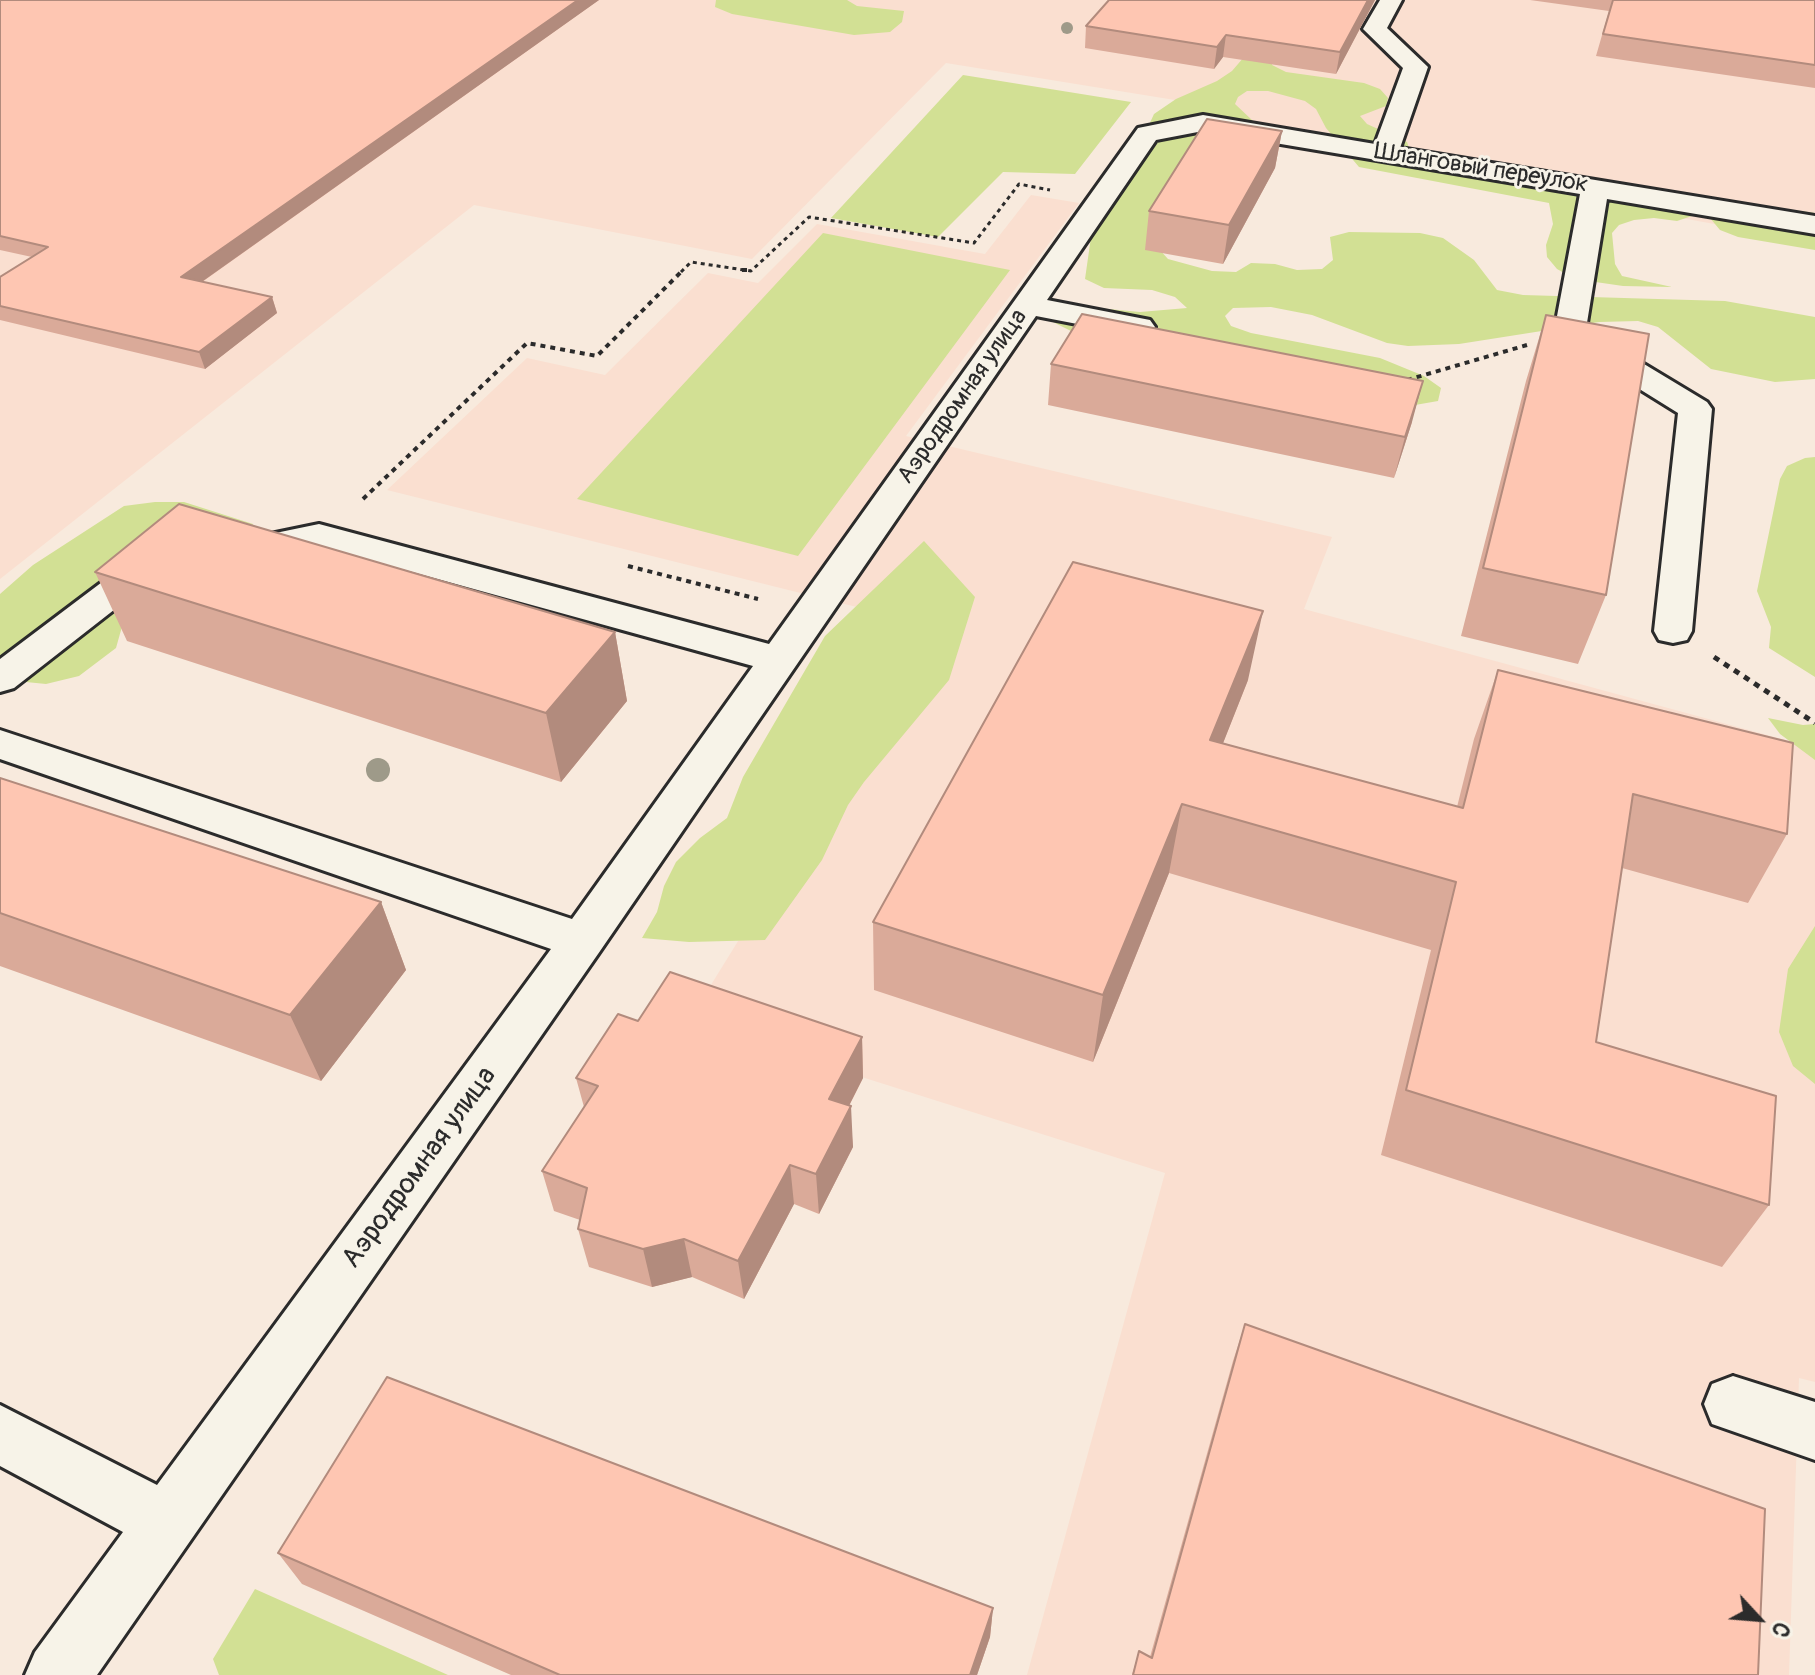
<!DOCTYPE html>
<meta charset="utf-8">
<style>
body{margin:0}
#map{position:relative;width:1815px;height:1675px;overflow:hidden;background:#f8eadd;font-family:Pangolin,sans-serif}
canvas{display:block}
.north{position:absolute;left:1719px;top:1579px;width:80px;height:80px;-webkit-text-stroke:6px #f7f3e8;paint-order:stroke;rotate:116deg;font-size:22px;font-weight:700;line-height:32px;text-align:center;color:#2b2b2b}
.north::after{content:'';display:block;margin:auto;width:28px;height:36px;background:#2b2b2b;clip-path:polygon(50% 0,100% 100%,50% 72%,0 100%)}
</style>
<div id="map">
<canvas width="1815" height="1675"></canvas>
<div class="north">С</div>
</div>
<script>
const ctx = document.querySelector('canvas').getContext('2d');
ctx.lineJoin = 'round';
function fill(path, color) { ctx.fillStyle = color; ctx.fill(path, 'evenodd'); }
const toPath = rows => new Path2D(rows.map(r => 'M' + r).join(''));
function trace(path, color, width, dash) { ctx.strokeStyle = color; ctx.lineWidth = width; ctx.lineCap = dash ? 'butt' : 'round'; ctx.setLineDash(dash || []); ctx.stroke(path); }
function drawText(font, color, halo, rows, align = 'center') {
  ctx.font = font + ' Pangolin,sans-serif'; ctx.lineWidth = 6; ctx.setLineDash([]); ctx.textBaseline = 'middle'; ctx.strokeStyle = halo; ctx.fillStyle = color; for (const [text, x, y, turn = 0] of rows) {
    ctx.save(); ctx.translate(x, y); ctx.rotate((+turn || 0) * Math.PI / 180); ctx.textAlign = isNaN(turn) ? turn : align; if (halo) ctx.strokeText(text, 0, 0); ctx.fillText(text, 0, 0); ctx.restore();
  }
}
fill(toPath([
 [0,0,1815,0,1815,242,1279,146,1212,106,946,63,752,259,474,205,0,579],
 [1031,195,1079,203,906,436,1332,537,1304,609,1815,748,1815,1382,1799,1378,1789,1675,1027,1675,1165,1173,688,1022,933,626,387,490,527,358,605,375,708,273,758,283,817,224,985,254]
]), '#fadfd0');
fill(toPath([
 [716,0,847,0,857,6,904,11,902,22,890,32,854,35,732,14,715,7],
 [1273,51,1272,65,1286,72,1364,83,1380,89,1388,98,1386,106,1360,116,1367,124,1407,142,1410,151,1686,206,1692,216,1677,221,1654,218,1634,220,1619,225,1612,233,1615,264,1622,276,1672,287,1623,286,1575,279,1557,269,1547,257,1546,245,1553,224,1549,203,1359,167,1326,128,1316,109,1305,101,1268,91,1247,91,1238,97,1235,104,1253,121,1257,131,1159,249,1168,259,1212,271,1236,272,1251,263,1275,264,1297,270,1322,269,1333,260,1330,237,1349,232,1420,233,1443,238,1474,260,1497,290,1523,295,1725,301,1815,317,1815,379,1775,382,1711,369,1658,327,1638,321,1599,322,1459,344,1408,346,1387,343,1312,315,1271,307,1233,308,1225,316,1231,326,1251,333,1380,358,1424,376,1441,388,1438,401,1415,405,1167,347,1071,331,1053,322,1064,310,1087,307,1140,312,1187,308,1175,297,1152,290,1104,288,1085,279,1091,237,1107,216,1154,114,1176,99,1217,81,1232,71,1244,57],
 [963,75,1131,102,1075,174,1003,172,938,237,831,218],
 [1725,201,1815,213,1815,250,1738,237,1720,230,1705,212],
 [823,233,1010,270,798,556,577,499],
 [1815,457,1815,677,1769,648,1771,627,1757,591,1780,479,1787,466,1805,458],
 [155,502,184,502,253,524,251,529,123,623,116,648,79,676,46,684,16,681,0,686,0,594,33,565,124,506],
 [924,541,975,597,949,680,864,782,848,805,822,860,765,940,689,942,642,938,657,912,664,886,676,862,700,838,727,818,743,777,825,636],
 [1768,718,1803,725,1815,724,1815,760,1780,734],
 [1815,926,1815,1084,1793,1066,1779,1032,1788,969],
 [255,1589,448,1675,219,1675,213,1659]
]), '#d2e094');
const minor = toPath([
 [1380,0,1402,0,1387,28,1428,67,1400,148,1815,216,1815,234,1607,199,1586,329,1707,402,1712,409,1692,631,1687,640,1673,643,1659,640,1654,631,1678,413,1559,339,1554,332,1580,194,1203,131,1156,140,1047,300,1150,320,1155,327,1150,334,1139,336,1036,316,598,954,97,1675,25,1675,35,1652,123,1532,0,1466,0,1405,157,1485,551,949,0,759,0,730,572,919,753,666,318,546,240,562,227,559,222,551,227,543,319,524,769,644,1138,128,1203,115,1375,144,1403,68,1363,29,1380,0],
 [157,557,170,560,176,568,170,576,151,581,14,688,0,692,0,659,126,564,157,557],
 [1733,1376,1815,1402,1815,1460,1712,1424,1704,1404,1712,1384,1733,1376]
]);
trace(minor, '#2b2b2b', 6);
trace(toPath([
 [681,272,691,262,751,271,809,217,974,243,1019,184,1050,190]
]), '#2b2b2b', 3, [4, 4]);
trace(toPath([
 [742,270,752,270],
 [1407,380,1527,345],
 [363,499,527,343,597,356,683,270],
 [628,566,758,599]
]), '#2b2b2b', 4, [5, 5]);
trace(toPath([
 [1714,657,1815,723]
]), '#2b2b2b', 5, [6, 6]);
fill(minor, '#f7f3e8');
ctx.fillStyle = '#9e9a89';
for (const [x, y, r] of [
 [1067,28,6],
 [378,770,12]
]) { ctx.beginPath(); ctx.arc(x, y, r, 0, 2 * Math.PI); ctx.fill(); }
fill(toPath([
 [0,0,599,0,202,282,272,297,277,313,205,369,0,320,0,277,32,257,0,250],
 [1375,0,1336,74,1223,57,1214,69,1085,48,1086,26],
 [1530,0,1815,0,1815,88,1596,56,1609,11],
 [1282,131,1275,168,1223,264,1145,250,1149,211],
 [1546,315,1606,595,1578,664,1461,636,1526,381],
 [1051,364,1412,422,1394,478,1048,405],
 [95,572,615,632,627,701,561,782,127,641],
 [1498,670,1787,834,1748,903,1622,868,1596,1042,1769,1205,1722,1267,1381,1155,1431,950,1169,873,1093,1062,874,990,873,922,1248,680,1223,743,1457,807,1474,739],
 [0,778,381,902,406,970,321,1081,0,966],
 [638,1021,862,1037,863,1078,849,1106,853,1147,819,1214,794,1204,744,1299,692,1277,652,1287,589,1267,578,1229,580,1220,554,1211,542,1171,584,1107,576,1078],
 [1245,1324,1758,1675,1132,1675,1139,1651,1150,1657,1233,1361],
 [278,1553,993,1608,990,1637,977,1675,511,1675,302,1584]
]), '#daaa99');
fill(toPath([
 [578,0,599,0,186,293,181,277],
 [1368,0,1375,0,1336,74,1340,52],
 [1226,35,1223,57,1214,69,1217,47],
 [1282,131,1275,168,1223,264,1229,225],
 [272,297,277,313,205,369,199,352],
 [1423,381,1412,422,1394,478,1405,437],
 [1263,611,1248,680,1197,809,1210,740],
 [615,632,627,701,561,782,546,713],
 [1182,804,1169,873,1093,1062,1103,995],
 [381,902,406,970,321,1081,290,1015],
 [862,1037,863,1078,832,1139,829,1099],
 [851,1106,853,1147,819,1214,816,1174],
 [790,1165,794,1204,744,1299,738,1261],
 [684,1239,692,1277,652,1287,643,1249],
 [993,1608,990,1637,977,1675,970,1675]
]), '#b28b7d');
const building = toPath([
 [0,0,578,0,181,277,272,297,199,352,0,306,0,277,48,247,0,236,0,0],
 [1109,0,1368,0,1340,52,1226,35,1217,47,1086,26,1109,0],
 [1613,0,1815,0,1815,65,1603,34,1613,0],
 [1207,119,1282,131,1229,225,1149,211,1207,119],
 [1082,314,1423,381,1405,437,1051,364,1082,314],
 [1546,315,1649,334,1606,595,1483,568,1546,315],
 [179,504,615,632,546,713,95,572,179,504],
 [1073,562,1263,611,1210,740,1463,808,1498,670,1793,743,1787,834,1633,794,1596,1042,1776,1096,1769,1205,1406,1090,1456,882,1182,804,1103,995,873,922,1073,562],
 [0,778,381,902,290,1015,0,913,0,778],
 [670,972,862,1037,829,1099,851,1106,816,1174,790,1165,738,1261,684,1239,643,1249,578,1229,587,1188,542,1171,598,1086,576,1078,618,1014,638,1021,670,972],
 [1245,1324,1765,1509,1758,1675,1133,1675,1139,1651,1152,1658,1245,1324],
 [387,1377,993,1608,970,1675,560,1675,278,1553,387,1377]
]);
fill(building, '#fec6b2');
trace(building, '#b28b7d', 2);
drawText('24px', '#2b2b2b', '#f7f3e8', [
 ["Шланговый переулок",1481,169,9],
 ["Аэродромная улица",963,397,-55]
]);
drawText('28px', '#2b2b2b', '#f7f3e8', [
 ["Аэродромная улица",420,1168,-54]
]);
</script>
